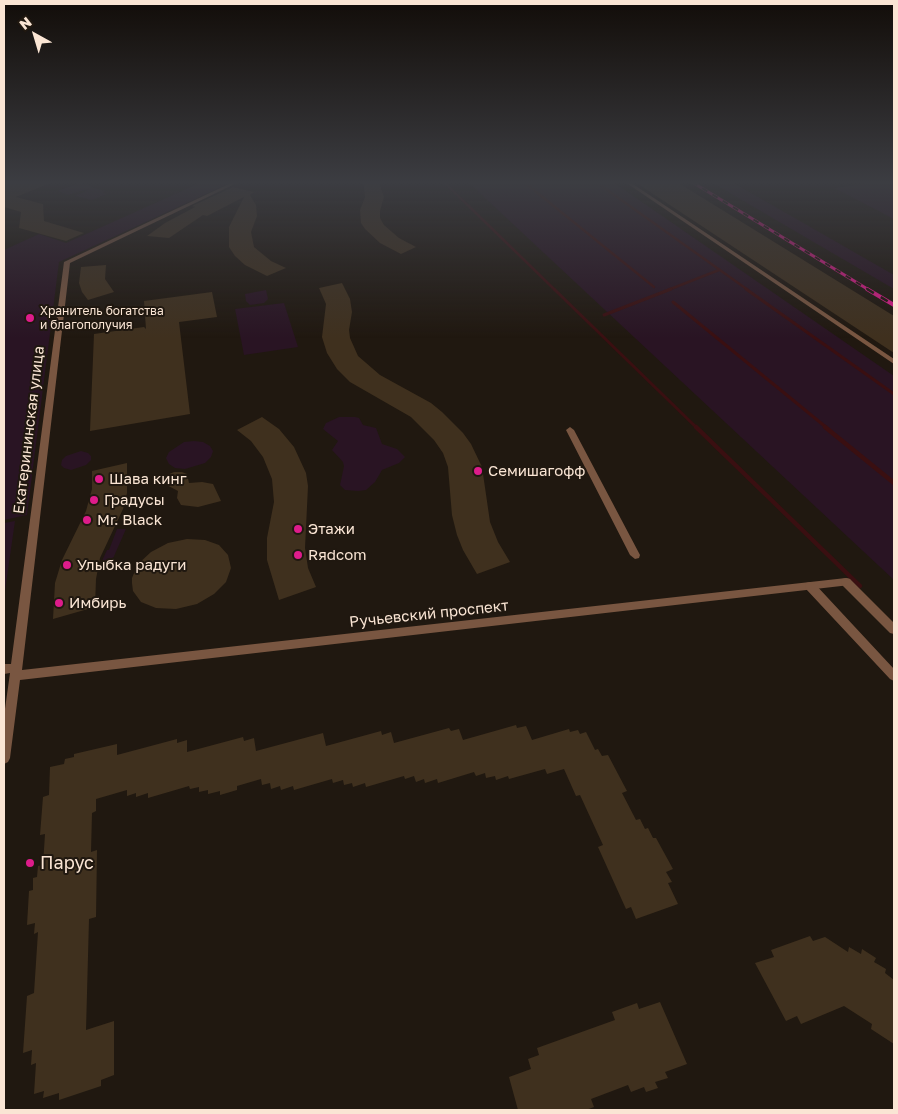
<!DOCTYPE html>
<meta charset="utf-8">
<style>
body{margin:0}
#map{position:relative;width:898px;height:1114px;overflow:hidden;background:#201810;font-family:"Golos Text",sans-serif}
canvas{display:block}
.frame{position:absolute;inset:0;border:5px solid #fae5d4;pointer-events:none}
.north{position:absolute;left:10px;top:10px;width:50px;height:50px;-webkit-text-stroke:4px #201810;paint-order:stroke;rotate:321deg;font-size:14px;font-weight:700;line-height:20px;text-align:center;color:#fae5d4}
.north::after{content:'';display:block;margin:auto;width:18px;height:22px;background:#fae5d4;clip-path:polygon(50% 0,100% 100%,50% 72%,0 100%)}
</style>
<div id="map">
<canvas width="898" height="1114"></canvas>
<div class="frame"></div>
<div class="north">N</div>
</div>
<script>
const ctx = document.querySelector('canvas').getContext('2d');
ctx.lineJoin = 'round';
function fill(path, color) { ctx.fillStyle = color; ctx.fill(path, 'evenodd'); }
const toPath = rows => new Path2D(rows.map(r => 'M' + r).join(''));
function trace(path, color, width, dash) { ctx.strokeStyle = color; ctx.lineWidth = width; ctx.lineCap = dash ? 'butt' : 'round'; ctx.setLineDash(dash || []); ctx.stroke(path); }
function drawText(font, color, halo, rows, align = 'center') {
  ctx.font = font + ' "Golos Text",sans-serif'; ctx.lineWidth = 4; ctx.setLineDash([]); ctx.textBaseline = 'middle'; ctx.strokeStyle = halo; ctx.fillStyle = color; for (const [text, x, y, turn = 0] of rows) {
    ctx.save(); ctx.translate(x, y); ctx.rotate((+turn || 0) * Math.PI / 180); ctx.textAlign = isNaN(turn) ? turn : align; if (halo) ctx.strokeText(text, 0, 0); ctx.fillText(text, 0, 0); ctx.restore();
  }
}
fill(toPath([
 [202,182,232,182,59,262,27,515,4,520,4,250,39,234,66,243],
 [468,182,613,182,894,376,894,580],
 [711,182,732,182,894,275,894,289],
 [876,182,894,182,894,219,834,188],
 [79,183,93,186,91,187,105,191,103,193,107,194,92,200,75,196,89,189,68,195,57,191],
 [266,290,268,299,264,303,250,305,246,301,245,294],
 [284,303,298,347,244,355,235,309],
 [339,417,355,417,359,418,363,425,376,428,382,444,397,449,405,457,399,463,382,470,375,482,366,490,358,491,345,490,340,485,344,466,343,462,332,450,338,441,323,429,326,423],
 [194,441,203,442,210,446,213,451,211,457,205,463,185,469,175,468,169,464,166,458,169,452,184,442],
 [81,451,88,453,91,456,91,460,86,465,71,470,64,468,61,465,62,460,66,456],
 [15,521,5,591,4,591,4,523],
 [117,529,126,529,111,563,101,563,107,550,109,550]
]), '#291423');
trace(toPath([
 [444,182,555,290],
 [524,182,654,287],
 [596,182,748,290],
 [668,290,719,270]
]), '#3a0f11', 2.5);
trace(toPath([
 [554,289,697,428],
 [746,289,894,394],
 [673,302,827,428],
 [604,315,671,289]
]), '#3a0f11', 3);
trace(toPath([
 [696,427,860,586],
 [825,427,894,483]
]), '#3a0f11', 4.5);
fill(toPath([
 [4,182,53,182,16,197,43,204,44,221,84,233,66,241,19,228,21,212,4,207],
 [363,182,379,182,384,197,380,211,380,218,384,225,399,238,416,247,401,254,380,243,365,229,361,223,360,210,365,197],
 [635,182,677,182,894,316,894,353],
 [233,187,254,192,250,195,256,205,257,216,251,232,254,247,271,261,286,268,267,276,245,265,235,256,229,247,229,227,244,197,207,216,203,215,169,238,147,236,165,223,195,207,192,206],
 [106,265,105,279,114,292,88,300,82,292,79,283,81,267],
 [342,283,350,299,352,312,349,330,350,338,358,356,380,375,431,403,442,412,463,433,471,444,482,467,490,522,498,542,510,562,477,574,463,550,457,535,452,515,448,467,443,453,434,440,411,417,350,382,337,369,327,353,322,337,326,304,319,288],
 [212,292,217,317,179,322,190,414,90,431,94,334,144,327,146,329,144,301],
 [262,417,279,429,294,447,306,473,308,486,305,548,308,568,316,587,279,600,267,560,267,538,274,502,272,479,263,457,251,441,237,430],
 [127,463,127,493,123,509,100,558,96,579,95,607,53,619,55,583,62,560,86,511,92,489,92,471],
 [174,472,182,472,187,474,189,483,202,482,213,484,221,501,198,507,181,505,177,498,178,491,161,482,167,475],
 [187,539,205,540,219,545,228,555,231,568,226,582,214,594,197,604,176,609,156,608,141,602,133,591,132,583,132,578,138,564,151,552,168,543],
 [516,725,517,728,526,726,532,740,569,729,570,732,578,730,580,734,586,732,595,750,598,749,602,756,608,755,627,791,622,793,636,820,640,819,645,829,648,828,653,838,656,838,673,869,666,872,672,882,668,883,678,904,636,919,631,907,626,909,598,847,603,845,580,795,576,796,564,769,547,774,545,769,509,779,508,776,496,780,495,776,486,778,485,773,476,776,474,772,438,783,437,779,425,783,424,779,416,782,414,776,405,779,404,776,366,787,365,783,353,787,352,783,344,785,343,780,333,783,332,779,294,790,293,786,281,790,280,786,271,789,270,783,262,785,261,779,237,786,237,790,220,795,220,791,208,794,208,790,199,792,199,787,190,789,189,786,148,798,148,793,136,797,136,793,127,796,127,790,96,799,96,811,92,813,91,852,97,850,96,917,89,919,86,1030,114,1021,114,1075,101,1080,101,1086,59,1100,59,1093,43,1098,44,1091,34,1094,36,1063,31,1065,32,1050,23,1053,27,996,34,993,38,932,34,934,35,923,27,925,29,891,33,890,33,878,37,877,38,866,43,865,45,834,40,835,43,797,49,795,50,767,64,764,65,759,74,757,74,754,117,744,117,755,177,739,177,743,187,740,187,752,243,737,244,741,254,738,256,751,323,733,326,746,381,731,382,735,391,732,394,743,449,728,451,731,459,729,463,740],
 [810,936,813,941,825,937,848,952,849,947,861,954,862,949,876,958,874,962,886,969,885,973,894,980,894,1044,871,1029,872,1024,844,1006,801,1024,797,1016,786,1021,755,963,774,957,771,950],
 [660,1002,687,1064,665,1072,668,1078,655,1082,658,1088,646,1092,644,1087,631,1092,628,1085,591,1099,594,1107,586,1110,518,1110,509,1077,531,1069,528,1059,539,1055,537,1048,615,1020,612,1012,637,1003,639,1009]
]), '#3f301e');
fill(toPath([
 [233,182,239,182,70,263,22,670,846,578,850,579,851,582,850,585,20,680,10,758,8,762,4,764,4,716,10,673,4,674,4,664,11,664,64,262,233,182],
 [625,182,630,182,894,359,894,364,625,182],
 [570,427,574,430,640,555,639,558,635,559,630,555,566,430,570,427]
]), '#795641');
fill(toPath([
 [846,578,850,579,894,623,894,634,890,633,842,585,841,582,842,579,846,578],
 [810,582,814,583,894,669,894,681,890,679,806,589,805,586,806,583,810,582]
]), '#795641');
const railFar1 = toPath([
 [692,182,869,290]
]);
const rail = toPath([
 [867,289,894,305]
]);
trace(railFar1, '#de1c8b', 3);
trace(rail, '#de1c8b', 4);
trace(railFar1, '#201810', 2, [6]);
trace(rail, '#201810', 2.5, [8]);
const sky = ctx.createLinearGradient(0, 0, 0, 338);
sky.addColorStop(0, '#120d09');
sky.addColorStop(0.54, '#3c3d42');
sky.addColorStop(1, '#3c3d4200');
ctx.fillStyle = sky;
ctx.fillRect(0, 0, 898, 338);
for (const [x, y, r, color] of [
 [30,318,5,"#de1c8b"],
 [478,471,5,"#de1c8b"],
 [99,479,5,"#de1c8b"],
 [94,500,5,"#de1c8b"],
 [87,520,5,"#de1c8b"],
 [298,529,5,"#de1c8b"],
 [298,555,5,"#de1c8b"],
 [67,565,5,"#de1c8b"],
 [59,603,5,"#de1c8b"],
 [30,863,5,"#de1c8b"]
]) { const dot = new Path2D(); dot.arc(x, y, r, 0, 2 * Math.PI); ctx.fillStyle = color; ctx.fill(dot); trace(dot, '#201810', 2); }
drawText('12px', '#fae5d4', '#201810', [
 ["Хранитель богатства",40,311],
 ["и благополучия",40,325]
], 'left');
drawText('15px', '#fae5d4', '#201810', [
 ["Екатерининская улица",29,430,-83],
 ["Ручьевский проспект",429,614,-6]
]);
drawText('15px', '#fae5d4', '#201810', [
 ["Семишагофф",488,471],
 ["Шава кинг",109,479],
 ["Градусы",104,500],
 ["Mr. Black",97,520],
 ["Этажи",308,529],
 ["Rяdcom",308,555],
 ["Улыбка радуги",77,565],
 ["Имбирь",69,603]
], 'left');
drawText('18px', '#fae5d4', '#201810', [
 ["Парус",40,863]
], 'left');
</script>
